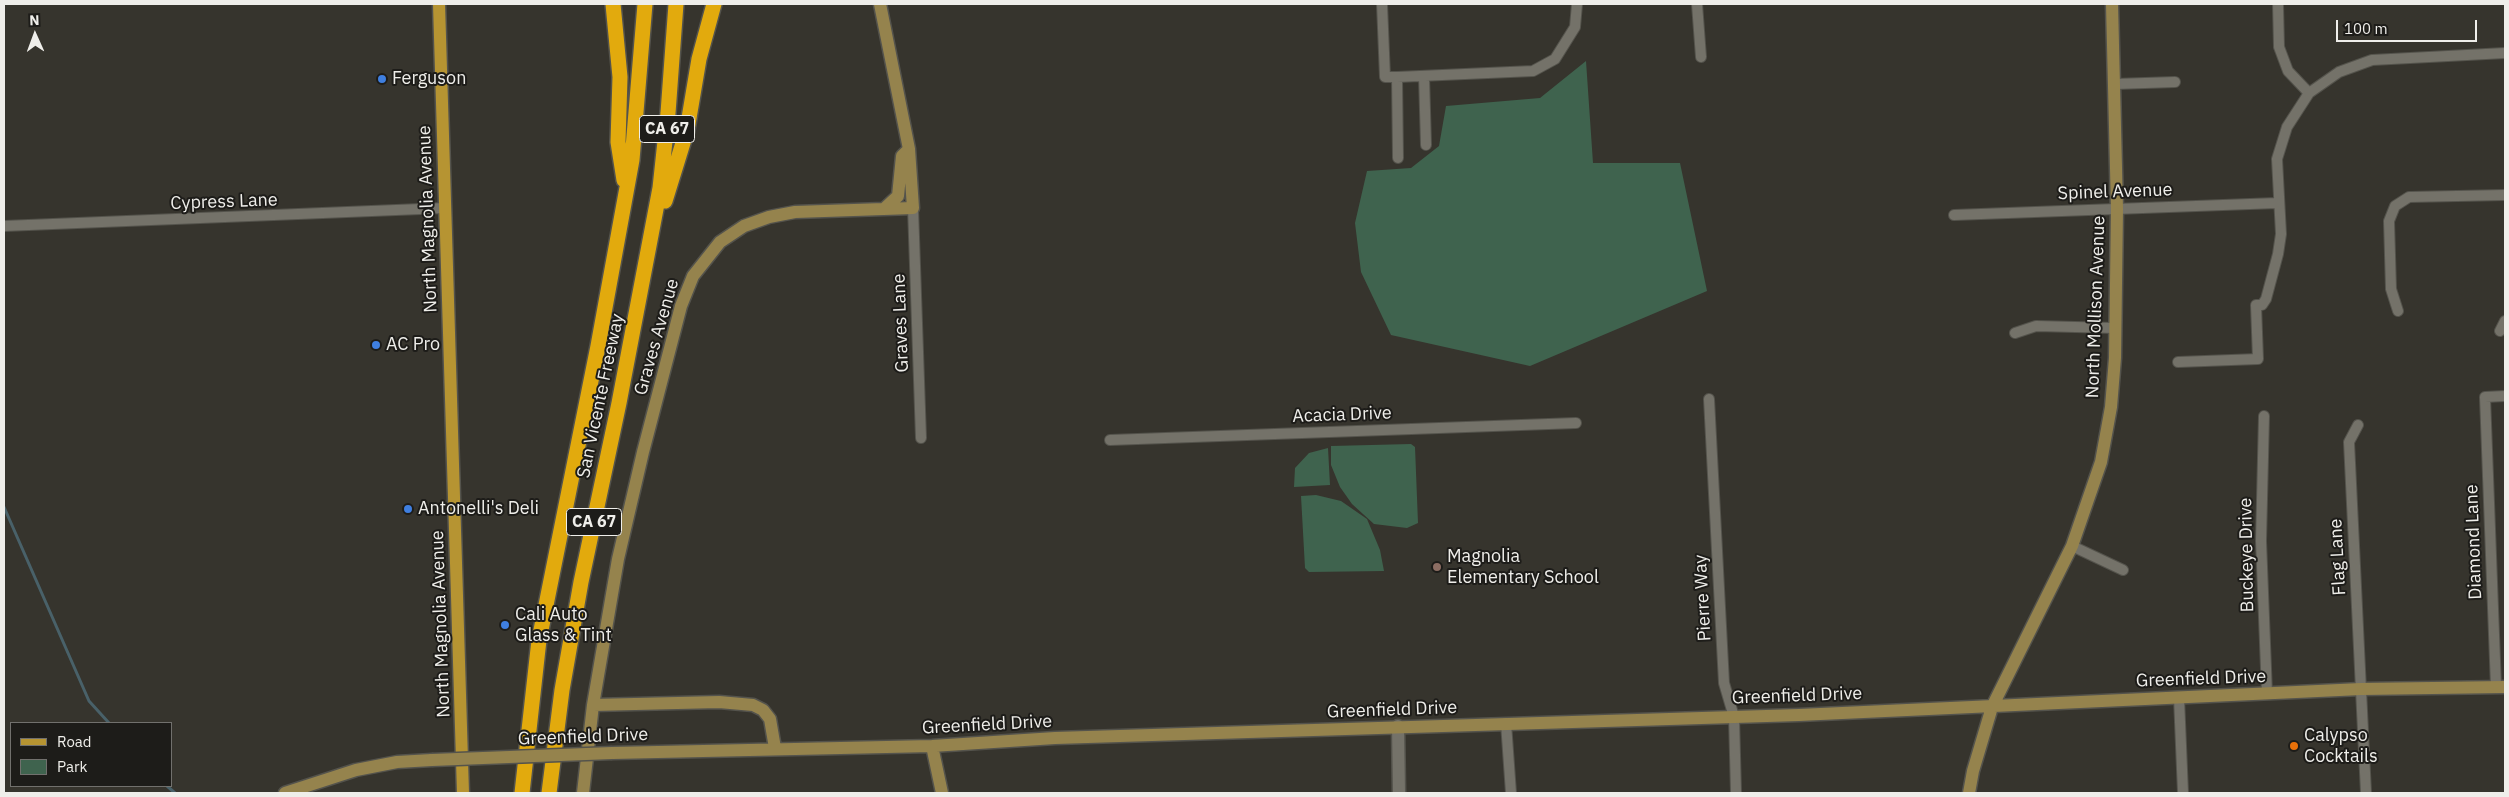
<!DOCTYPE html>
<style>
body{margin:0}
#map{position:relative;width:2509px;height:797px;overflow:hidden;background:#36342d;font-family:"IBM Plex Sans",sans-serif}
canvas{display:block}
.frame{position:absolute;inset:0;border:5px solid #efeeea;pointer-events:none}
.legend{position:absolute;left:10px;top:722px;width:162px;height:65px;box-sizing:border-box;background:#1d1c19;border:1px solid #71706d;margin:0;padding:6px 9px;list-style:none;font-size:15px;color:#efeeea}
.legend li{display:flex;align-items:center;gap:10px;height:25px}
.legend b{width:25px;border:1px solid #71706d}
.north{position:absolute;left:10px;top:10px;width:50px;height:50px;-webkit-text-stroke:4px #1d1c19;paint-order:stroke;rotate:358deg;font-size:14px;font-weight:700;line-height:20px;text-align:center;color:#efeeea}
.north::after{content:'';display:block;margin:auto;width:18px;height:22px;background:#efeeea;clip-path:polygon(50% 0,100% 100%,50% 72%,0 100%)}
.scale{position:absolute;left:2336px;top:20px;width:141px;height:22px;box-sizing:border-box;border:2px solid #efeeea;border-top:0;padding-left:6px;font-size:15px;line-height:18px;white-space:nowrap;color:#efeeea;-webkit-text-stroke:4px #1d1c19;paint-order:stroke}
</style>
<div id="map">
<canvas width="2509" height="797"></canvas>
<div class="frame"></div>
<ul class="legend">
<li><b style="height:6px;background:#b69432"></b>Road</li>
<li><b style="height:14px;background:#3f634e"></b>Park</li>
</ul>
<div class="north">N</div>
<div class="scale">100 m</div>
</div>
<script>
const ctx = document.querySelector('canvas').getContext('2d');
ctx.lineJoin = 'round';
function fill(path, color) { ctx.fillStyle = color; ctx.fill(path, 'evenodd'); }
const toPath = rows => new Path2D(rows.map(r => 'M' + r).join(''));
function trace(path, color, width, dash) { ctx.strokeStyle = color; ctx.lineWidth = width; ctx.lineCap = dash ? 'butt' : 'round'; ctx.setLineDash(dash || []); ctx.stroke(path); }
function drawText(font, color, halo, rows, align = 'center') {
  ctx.font = font + ' "IBM Plex Sans",sans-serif'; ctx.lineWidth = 4; ctx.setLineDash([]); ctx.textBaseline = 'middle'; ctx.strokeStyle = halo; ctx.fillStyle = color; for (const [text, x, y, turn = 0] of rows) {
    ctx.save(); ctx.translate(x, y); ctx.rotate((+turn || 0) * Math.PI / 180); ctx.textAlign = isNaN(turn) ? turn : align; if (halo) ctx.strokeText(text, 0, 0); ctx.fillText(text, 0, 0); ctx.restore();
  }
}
fill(toPath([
 [1586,61,1593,163,1680,163,1707,291,1530,366,1391,335,1361,272,1355,223,1367,171,1411,168,1439,146,1446,106,1540,98],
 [1411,444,1415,447,1418,523,1407,528,1374,524,1352,504,1340,487,1331,465,1331,446],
 [1328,448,1330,485,1294,487,1295,468,1309,453],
 [1316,495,1341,501,1367,519,1380,550,1384,571,1309,572,1305,568,1301,496]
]), '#3f634e');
trace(toPath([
 [4,507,89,701,109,723],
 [167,786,175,793]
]), '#496169', 3);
const minor = toPath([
 [1382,4,1385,77,1397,77,1533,71,1555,59,1575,27,1577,4],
 [1697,4,1701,57],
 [2278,4,2279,47,2288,71,2309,93],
 [1424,76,1426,145],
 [1397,77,1398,158],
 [2115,84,2175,82],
 [913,208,921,438],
 [1954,215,2277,203],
 [4,226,445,208],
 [2398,311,2391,289,2389,221,2395,206,2409,197,2505,195],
 [2500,331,2505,321],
 [2015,333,2036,326,2115,328],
 [2178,362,2258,359,2256,305,2262,305,2266,299,2278,254,2281,234,2277,159,2287,127,2309,93,2339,72,2372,60,2505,53],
 [1709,399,1724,683,1734,717,1736,793],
 [2264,416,2261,541,2267,694],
 [2358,425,2349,442,2366,793],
 [1110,440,1576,423],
 [2072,546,2123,570],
 [2496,687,2485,397,2505,396],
 [2179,698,2183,793],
 [1506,723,1511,793]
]);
const tertiary = toPath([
 [1398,726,1399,793]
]);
const secondary = toPath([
 [884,209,898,196,902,156,909,149],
 [593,705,719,702,753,705,763,710,770,719,775,748],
 [932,746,942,793],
 [612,753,932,746,1055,738,1799,715,2361,689,2505,687],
 [285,793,356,770,397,762,432,760],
 [583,793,593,705,618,559,643,452,681,306,693,276,720,242,744,226,769,217,795,212,913,208,909,149,880,4],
 [1969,793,1973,771,1992,707,2072,546,2101,462,2111,407,2115,358,2117,209,2112,4]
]);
const primary = toPath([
 [439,4,463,793]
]);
const motorway = toPath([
 [613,4,620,77,618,142,624,180],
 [665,201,687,130,699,59,714,4],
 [522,793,539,640,598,346,632,160,645,4],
 [549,793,562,690,581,582,619,403,660,188,668,113,676,4]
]);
trace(minor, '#54534c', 12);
trace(tertiary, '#54534c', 15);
trace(secondary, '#54534c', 15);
trace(primary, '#54534c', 15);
trace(motorway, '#54534c', 18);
trace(minor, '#747269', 10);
trace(tertiary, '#747269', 12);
trace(secondary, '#95834d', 12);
trace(primary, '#b69432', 12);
trace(motorway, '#e2aa0d', 15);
const secondaryBridge = toPath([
 [432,760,612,753]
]);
trace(secondaryBridge, '#54534c', 15, []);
trace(secondaryBridge, '#95834d', 12);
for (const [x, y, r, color] of [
 [382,79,5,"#3f7fe0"],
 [376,345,5,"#3f7fe0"],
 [408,509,5,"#3f7fe0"],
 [1437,567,5,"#8d6e63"],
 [505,625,5,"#3f7fe0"],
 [2294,746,5,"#e8710a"]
]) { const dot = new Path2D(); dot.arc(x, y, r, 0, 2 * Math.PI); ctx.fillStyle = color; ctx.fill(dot); trace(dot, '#1d1c19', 2); }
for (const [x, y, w] of [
 [667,129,55],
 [594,522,55]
]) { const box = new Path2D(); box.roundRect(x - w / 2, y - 13.5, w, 27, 4); ctx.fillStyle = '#1d1c19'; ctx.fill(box); trace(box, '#efeeea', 1); }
drawText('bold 16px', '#efeeea', null, [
 ["CA 67",667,129],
 ["CA 67",594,522]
]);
drawText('18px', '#efeeea', '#1d1c19', [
 ["Ferguson",392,79],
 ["AC Pro",386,345],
 ["Antonelli's Deli",418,509],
 ["Magnolia",1447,557],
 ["Elementary School",1447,578],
 ["Cali Auto",515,615],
 ["Glass & Tint",515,636],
 ["Calypso",2304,736],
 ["Cocktails",2304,757]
], 'left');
drawText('18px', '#efeeea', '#1d1c19', [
 ["Spinel Avenue",2115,192,-2],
 ["Cypress Lane",224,202,-2],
 ["North Magnolia Avenue",428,219,-92],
 ["North Mollison Avenue",2096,307,-88],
 ["Graves Lane",901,323,-92],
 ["Graves Avenue",657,337,-74],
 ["San Vicente Freeway",601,396,-78],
 ["Acacia Drive",1342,415,-2],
 ["Diamond Lane",2474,542,-92],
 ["Buckeye Drive",2247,555,-91],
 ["Flag Lane",2338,557,-93],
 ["Pierre Way",1703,598,-93],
 ["North Magnolia Avenue",441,624,-92],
 ["Greenfield Drive",2201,679,-2],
 ["Greenfield Drive",1797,696,-2],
 ["Greenfield Drive",1392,710,-2],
 ["Greenfield Drive",987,725,-3],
 ["Greenfield Drive",583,737,-2]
]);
</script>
